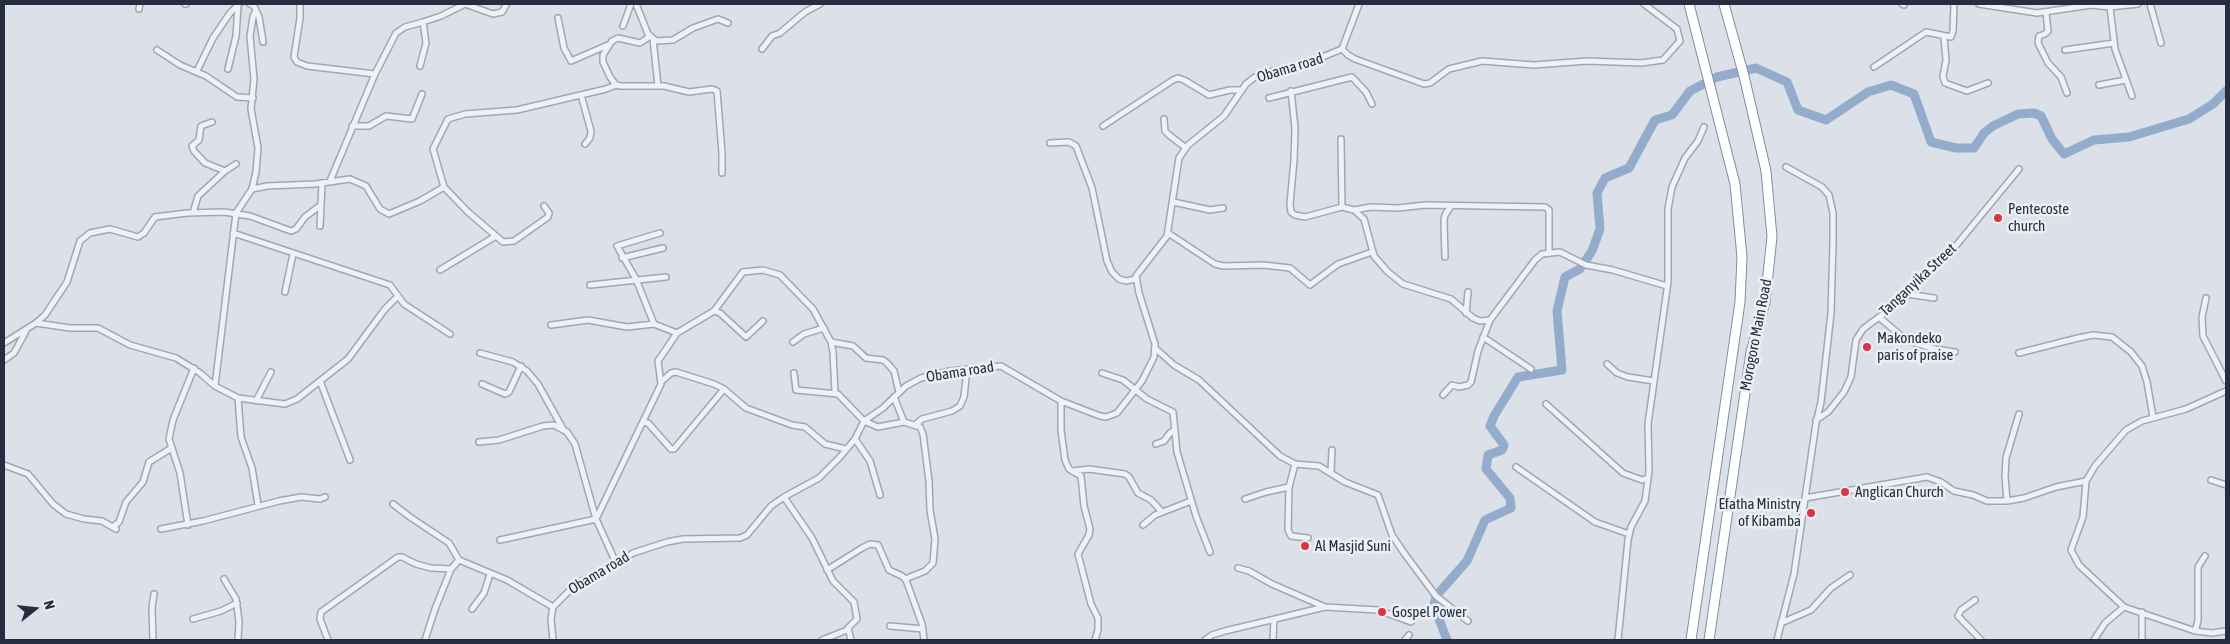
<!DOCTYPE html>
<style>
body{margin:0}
#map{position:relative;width:2230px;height:644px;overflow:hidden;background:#dce0e8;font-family:"Asap Condensed",sans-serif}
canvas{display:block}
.frame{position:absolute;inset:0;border:5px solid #252d3f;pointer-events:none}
.north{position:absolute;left:10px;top:584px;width:50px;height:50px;-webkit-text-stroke:4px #eceff5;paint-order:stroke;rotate:74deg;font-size:14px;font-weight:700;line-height:20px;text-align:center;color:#252d3f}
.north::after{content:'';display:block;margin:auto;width:18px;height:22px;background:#252d3f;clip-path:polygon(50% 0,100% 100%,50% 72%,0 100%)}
</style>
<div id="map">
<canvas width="2230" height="644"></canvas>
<div class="frame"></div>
<div class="north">N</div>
</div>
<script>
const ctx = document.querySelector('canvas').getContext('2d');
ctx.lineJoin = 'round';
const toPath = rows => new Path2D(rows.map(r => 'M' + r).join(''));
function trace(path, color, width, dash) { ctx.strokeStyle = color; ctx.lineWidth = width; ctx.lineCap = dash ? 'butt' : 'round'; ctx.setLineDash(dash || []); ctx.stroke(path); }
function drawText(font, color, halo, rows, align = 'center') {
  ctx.font = font + ' "Asap Condensed",sans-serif'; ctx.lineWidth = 5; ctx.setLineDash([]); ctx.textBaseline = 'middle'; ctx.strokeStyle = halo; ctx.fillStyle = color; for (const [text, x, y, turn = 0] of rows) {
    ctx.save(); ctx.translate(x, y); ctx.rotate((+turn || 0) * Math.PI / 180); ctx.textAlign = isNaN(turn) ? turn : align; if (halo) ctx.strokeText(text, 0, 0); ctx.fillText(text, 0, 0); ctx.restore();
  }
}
trace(toPath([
 [1447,640,1434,606,1436,596,1467,561,1485,520,1511,508,1510,498,1486,469,1488,455,1502,450,1504,445,1490,426,1494,416,1518,377,1562,370,1557,311,1565,277,1580,269,1592,251,1600,229,1597,193,1605,178,1629,168,1655,120,1672,115,1690,91,1717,77,1756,68,1787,82,1798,110,1826,120,1868,92,1891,85,1914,94,1931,142,1956,148,1974,148,1984,133,1993,126,2018,114,2034,113,2041,116,2052,139,2064,154,2094,140,2129,137,2189,119,2213,104,2226,91]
]), '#94accb', 9);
const street = toPath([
 [185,4,186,4],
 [250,4,254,6,259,17,263,42],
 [300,4,300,18,294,57,297,62,307,66,375,74,396,33,405,27,423,22],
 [465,4,493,14,502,12,506,5],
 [636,4,648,34,656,41,673,40,693,28,718,19,728,23],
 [1902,4,1904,5],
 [1979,4,2037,13,2091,5,2110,7,2138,4],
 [2150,4,2161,43],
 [2110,7,2115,49,2132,96],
 [139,9,140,4],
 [2046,13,2048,31,2045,34,2039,36,2038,43,2048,63,2061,77,2067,93],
 [558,18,564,48,571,61,608,45],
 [623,26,631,4],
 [649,37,640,43,618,38,612,41,603,55,603,62,610,77,616,85,620,86,664,86,689,92,712,89,717,91,722,153,722,173],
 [1944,37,1946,60,1943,76,1945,83,1967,91,1988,83],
 [653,39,658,86],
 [762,49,772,36,780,33,805,12,820,4],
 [1342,49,1348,55,1355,59,1424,84,1430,83,1449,69,1482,61,1534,65,1587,61,1641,63,1663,60,1680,41,1677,29,1644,4],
 [157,50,180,65,206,76,237,97,253,98],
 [2065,50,2114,43],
 [420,66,426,43,423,22,441,16,465,4],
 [1874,67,1926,32,1951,37,1953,31,1954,4],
 [228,69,236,36,238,6],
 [197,71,213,38,230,13,239,4],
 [2099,85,2126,80],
 [1291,91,1295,128,1294,160,1290,204,1291,212,1295,215,1305,217,1342,207,1354,210,1364,219,1374,256,1388,272,1403,284,1451,299,1473,318,1480,321,1490,320],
 [581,95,591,131,590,138,585,144],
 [1269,98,1352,77,1366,92,1372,104],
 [1164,119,1165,131,1169,135,1186,148],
 [212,122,201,126,199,140,192,146,194,151,205,163,225,171,236,164],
 [352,126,369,126,386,116,412,119,422,94],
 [1103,126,1173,80,1178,78,1184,80,1209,95,1230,90,1242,90],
 [1341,139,1342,207],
 [1050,143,1069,142,1076,146,1092,188,1107,261,1112,272,1119,279,1126,281,1136,279],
 [330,181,375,74],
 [444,187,433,149,448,119,465,114,517,110,606,89,616,85],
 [252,189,267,186,315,184,350,179,366,186,380,209,389,214,420,201,444,187,468,212,503,242,514,241,548,217,549,213,544,206],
 [1173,202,1210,210,1223,208],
 [1354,210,1371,207,1398,208,1425,205,1545,207,1549,210,1549,252],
 [193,213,198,196,225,171],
 [320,226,321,205],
 [233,233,390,285,404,304,450,334],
 [1168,233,1215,264,1223,266,1263,265,1290,268,1310,285,1338,264,1372,252],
 [1445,257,1444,220,1445,215,1451,206],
 [622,258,663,248],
 [440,270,496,236],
 [590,285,666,277],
 [285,292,293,254],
 [1907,294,1934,298],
 [2206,298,2202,317,2203,336,2226,381],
 [714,311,743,272,763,270,780,275,813,309,831,342,833,352,835,393],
 [1466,313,1468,292],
 [1880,318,1906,340,1935,349,1955,352],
 [36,323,70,328,98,328,130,345,176,358,200,373,215,386,238,398,285,404,297,399,348,359,385,309,397,297],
 [654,324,636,279,617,246,660,233],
 [551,325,588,320,627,327,654,324,677,333],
 [1483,337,1531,369],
 [793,342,804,334,824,328],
 [831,342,853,346,866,358,883,360,887,363,894,371,899,392],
 [4,343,36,323,45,315,67,282,80,241,90,233,110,229,138,237,144,233,155,217,187,213,224,212,250,216,291,231,296,229,305,217,321,205,322,183],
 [1155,348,1174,365,1199,380,1280,456,1295,464,1319,466,1345,482,1378,495,1392,535,1404,553,1436,596,1468,621],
 [480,353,513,362,527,371,538,384,563,429],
 [2019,353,2078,338,2093,335,2112,337,2131,352,2142,366,2147,382,2153,417],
 [4,360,14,353,26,331],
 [1607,364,1617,373,1628,377,1654,381],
 [794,373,796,390,838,394,864,421,878,427,904,422],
 [1102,373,1123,380,1147,399,1173,412,1177,452,1196,516,1210,552],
 [320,381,350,460],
 [662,381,671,373,676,372,714,384,724,389,746,408,792,425,805,427,825,444,846,449],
 [482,384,505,394,509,392,521,366],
 [215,386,236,213,252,189,256,172,258,148,251,109,254,79,250,36,253,17,256,10],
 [1443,395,1452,385,1459,387,1468,385,1471,382,1478,351,1490,320,1535,260,1542,254,1560,252,1586,265,1613,270,1667,286],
 [894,397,904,422,920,427,923,434,929,481,930,510,935,539,933,563,925,571,905,579],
 [238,398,241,437,252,468,258,505],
 [256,401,271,372],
 [1061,401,1061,430,1065,460,1069,469,1081,476,1084,506,1090,529,1089,535,1078,554,1091,604,1098,618,1098,630,1095,640],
 [1546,404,1623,473,1642,480,1648,478],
 [1816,420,1828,412,1844,392,1851,377,1856,340,1863,329,1894,306,1954,248,2019,169],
 [643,422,648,423,671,449,674,449,724,389],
 [915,425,922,419,952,411,960,406,964,397,967,369],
 [855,439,870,461,880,495],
 [479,442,499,440,543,426,554,425,567,432,575,444,596,519,616,563],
 [1156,444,1164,441,1170,433,1175,430],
 [1295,464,1289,487,1288,530,1291,536,1308,538],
 [4,465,28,474,53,504,66,514,84,519,102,521,116,529],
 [1516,467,1595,522,1629,534],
 [1073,471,1089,469,1125,474,1129,477,1138,493,1151,500,1162,512],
 [1331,472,1332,450],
 [2211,480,2226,485],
 [784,497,812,538,833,581,854,602,857,619,848,628,851,640],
 [1805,498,1927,477,1941,482,1954,491,1973,495,1987,501,2007,501,2024,498,2056,487,2086,481],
 [1245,499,1266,492,1289,487],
 [2007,501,2005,476,2006,458,2019,414],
 [393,504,410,517,449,543,459,560,507,580,553,607],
 [188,525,180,473,169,439,173,420,194,368],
 [1143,525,1155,515,1191,501],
 [114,526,119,522,126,502,143,482,149,462,170,449],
 [161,529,203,521,279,501,301,497,320,499,325,497],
 [500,540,596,519,661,384,658,361,677,333,714,311,720,313,746,337,763,321],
 [1238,568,1249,571,1272,584,1325,607,1378,610,1411,622],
 [827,570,862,548,870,544,878,545,889,570,902,576,906,580,922,624,924,640],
 [224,579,236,599,239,621,238,640],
 [1975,600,1961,610,1958,616,1981,640],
 [2124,607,2079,565,2071,550,2083,517,2086,481,2095,466,2126,430,2142,421,2186,409,2226,391],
 [472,609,484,593,490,574],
 [2142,612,2142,640],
 [193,619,221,611,237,603],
 [1781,623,1811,610,1831,588,1850,575],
 [890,626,923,629],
 [2195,631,2198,621,2198,567,2205,556],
 [153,640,152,608,154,594],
 [328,640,320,619,321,612,398,557,402,557,416,564,431,568,451,569],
 [425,640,435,609,451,569,459,560],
 [553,640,551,619,553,607,577,583,611,568,633,553,667,542,683,539,740,538,747,535,771,506,784,497,819,478,840,457,855,439,864,421,883,408,906,386,921,378,950,371,1001,366,1061,401,1100,416,1106,417,1117,413,1142,381,1154,357,1155,344,1139,293,1136,276,1167,236,1179,158,1188,145,1224,116,1246,84,1255,77,1273,71,1293,69,1342,49,1359,4],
 [822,640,847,630],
 [1205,640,1212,635,1225,631,1325,607],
 [1273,640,1274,620],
 [1405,640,1409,635],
 [1618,640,1628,540,1631,527,1645,501,1649,471,1648,424,1668,282,1668,209,1672,187,1685,158,1698,141,1704,127],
 [1777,640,1794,574,1816,423,1821,402,1831,313,1833,243,1833,213,1829,195,1822,187,1786,167],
 [2094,640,2105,623,2124,607,2195,631,2212,633,2226,631]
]);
const highway = toPath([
 [1689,4,1735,184,1742,257,1740,302,1691,640],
 [1709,640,1751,352,1765,302,1772,237,1766,171,1744,76,1724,4]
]);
trace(street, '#a1a7b2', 8);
trace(highway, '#828da0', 11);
trace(street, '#eff1f6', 5);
trace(highway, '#fff', 9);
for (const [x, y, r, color] of [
 [1998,218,5,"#d93546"],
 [1867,347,5,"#d93546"],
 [1845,492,5,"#d93546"],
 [1811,513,5,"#d93546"],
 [1305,546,5,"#d93546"],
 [1382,612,5,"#d93546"]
]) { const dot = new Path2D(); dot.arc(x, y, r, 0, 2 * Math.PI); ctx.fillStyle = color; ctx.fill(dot); trace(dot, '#eceff5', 2); }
drawText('15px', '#252d3f', '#eceff5', [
 ["Obama road",1290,68,-17],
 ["Tanganyika Street",1918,280,-43],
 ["Morogoro Main Road",1756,335,-79],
 ["Obama road",960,372,-9],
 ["Obama road",599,573,-31]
]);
drawText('15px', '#252d3f', '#eceff5', [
 ["Pentecoste",2008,209],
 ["church",2008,226],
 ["Makondeko",1877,338],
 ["paris of praise",1877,355],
 ["Anglican Church",1855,492],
 ["Efatha Ministry",1801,504,"right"],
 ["of Kibamba",1801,521,"right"],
 ["Al Masjid Suni",1315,546],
 ["Gospel Power",1392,612]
], 'left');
</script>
